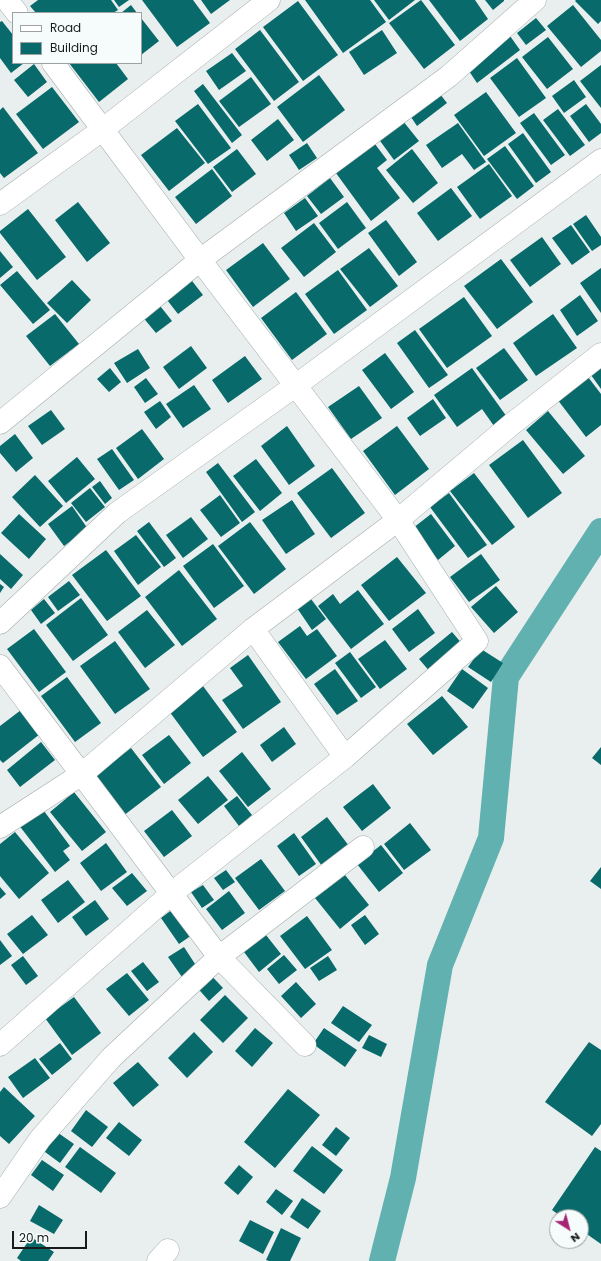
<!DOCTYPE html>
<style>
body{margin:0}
#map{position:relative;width:601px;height:1261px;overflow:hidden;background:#e9eeee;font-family:Poppins,sans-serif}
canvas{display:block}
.legend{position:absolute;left:12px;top:12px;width:130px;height:52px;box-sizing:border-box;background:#f6fbfb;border:1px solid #9ea1a1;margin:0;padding:5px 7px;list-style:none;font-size:12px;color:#191b1b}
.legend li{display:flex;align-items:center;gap:8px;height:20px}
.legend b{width:20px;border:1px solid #9ea1a1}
.north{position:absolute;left:549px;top:1209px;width:40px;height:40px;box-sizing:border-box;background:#f6fbfb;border:1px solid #9ea1a1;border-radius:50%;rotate:144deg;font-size:11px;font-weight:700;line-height:16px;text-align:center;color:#191b1b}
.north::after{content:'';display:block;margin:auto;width:14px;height:18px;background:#a52474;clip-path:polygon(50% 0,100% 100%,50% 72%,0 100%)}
.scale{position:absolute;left:12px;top:1231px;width:75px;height:18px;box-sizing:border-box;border:2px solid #191b1b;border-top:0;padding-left:5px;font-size:12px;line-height:14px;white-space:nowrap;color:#191b1b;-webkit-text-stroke:3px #f6fbfb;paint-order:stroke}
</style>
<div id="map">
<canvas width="601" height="1261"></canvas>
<ul class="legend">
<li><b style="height:5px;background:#fff"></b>Road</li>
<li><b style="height:11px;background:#086a6a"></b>Building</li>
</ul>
<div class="north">N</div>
<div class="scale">20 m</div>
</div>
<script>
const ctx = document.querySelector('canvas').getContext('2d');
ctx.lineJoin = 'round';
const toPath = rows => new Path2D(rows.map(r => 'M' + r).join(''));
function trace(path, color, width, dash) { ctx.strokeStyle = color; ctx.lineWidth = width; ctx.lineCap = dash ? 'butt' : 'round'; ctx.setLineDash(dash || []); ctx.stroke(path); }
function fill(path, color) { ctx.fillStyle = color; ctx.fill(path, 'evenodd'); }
trace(toPath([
 [382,1261,403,1178,440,965,491,838,506,677,601,531]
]), '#60b1b0', 26);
fill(toPath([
 [38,0,111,0,118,10,113,13,36,13,30,6],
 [114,0,129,0,119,7],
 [142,0,193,0,210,23,177,47],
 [201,0,230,0,211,14],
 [305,0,370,0,386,22,343,53],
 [374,0,415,0,389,20],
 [421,0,455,45,424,69,389,23],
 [429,0,475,0,488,19,460,41],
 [485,0,504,0,504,1,493,10],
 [576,0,601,0,601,21,598,24,575,1],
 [298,1,338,55,303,81,263,27],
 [131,5,137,13,121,13],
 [573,5,601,40,601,51,581,67,547,26],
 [141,18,159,41,141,55],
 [536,18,546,30,526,45,517,33],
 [2,21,13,35,13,63,24,63,11,73,0,58,0,22],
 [260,30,299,82,274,101,235,49],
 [382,30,397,53,364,75,349,52],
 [510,36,520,50,477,83,467,68],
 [548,37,573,69,547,89,522,57],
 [232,53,246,71,219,90,206,71],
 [517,58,546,98,519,117,490,78],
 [69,63,116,63,128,79,99,102],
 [34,64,47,82,28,97,14,80],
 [601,65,601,108,580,81],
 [319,75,345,110,303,142,277,107],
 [251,77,271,104,239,127,219,101],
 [574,80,586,97,564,113,552,96],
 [203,84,242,135,232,143,194,91],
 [52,87,79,122,43,149,16,114],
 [436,89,447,103,417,126,407,111],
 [486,92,516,133,484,156,454,115],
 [198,104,231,148,208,164,175,121],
 [586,104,601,124,601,133,589,142,570,116],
 [3,107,38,153,4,178,0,173,0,110],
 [558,109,585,145,570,156,543,120],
 [534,113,565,155,551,165,520,123],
 [399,116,419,141,394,160,375,134],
 [278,119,294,140,267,161,251,140],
 [458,123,486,162,474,170,462,154,442,168,426,145],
 [177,128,205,163,169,191,141,155],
 [523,133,551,172,536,183,508,144],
 [372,140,387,160,377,168,400,198,371,221,333,169],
 [307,143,317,158,299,170,289,155],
 [505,146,534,186,517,199,487,159],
 [237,149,256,174,232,192,213,167],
 [412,149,438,183,413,203,386,170],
 [489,164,512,196,480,219,457,187],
 [212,169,232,196,196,224,175,197],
 [330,178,344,197,321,214,307,196],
 [451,188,472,216,438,241,417,213],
 [305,198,318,216,296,231,284,213],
 [78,202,110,243,87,262,55,220],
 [347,202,366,228,338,249,319,223],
 [28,209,66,257,37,280,0,233,0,231],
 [586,215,601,237,601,245,592,251,573,224],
 [386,220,417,262,399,276,368,233],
 [314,223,336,252,304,277,281,248],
 [571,225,590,252,572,265,552,238],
 [542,237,561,264,530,287,510,260],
 [263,243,290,279,253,307,226,270],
 [369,248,398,286,370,307,340,269],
 [0,251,13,267,0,278],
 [501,259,533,302,497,329,464,286],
 [601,268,601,313,580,283],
 [338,270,367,310,334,334,305,294],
 [17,271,50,310,33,324,0,285],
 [189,277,203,295,178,314,164,296],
 [72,280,91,300,67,323,47,303],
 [296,292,327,334,292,360,261,318],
 [580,295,598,321,577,336,560,310],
 [464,297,492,336,447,368,419,329],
 [157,302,172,321,156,333,141,315],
 [55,314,79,344,50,366,26,336],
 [553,314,577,348,536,376,513,343],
 [415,330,448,375,429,388,397,343],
 [191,346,207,368,179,389,163,367],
 [504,348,528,380,500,400,476,368],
 [138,349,150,368,127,383,114,363],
 [385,353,414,392,391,409,362,370],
 [245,356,262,379,228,403,212,380],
 [601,367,601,389,591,375],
 [110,368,121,382,109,392,97,379],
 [472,368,507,417,494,426,482,409,457,427,434,395],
 [588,377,601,394,601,425,586,437,557,399],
 [146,378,158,394,145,403,134,387],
 [194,385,211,409,183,428,166,404],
 [359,386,382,418,351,439,328,407],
 [433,399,446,418,420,436,407,418],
 [160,401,171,417,156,429,144,412],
 [51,410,65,429,42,445,28,426],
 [548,411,585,456,563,474,526,430],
 [287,426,315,466,289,485,261,446],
 [397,426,429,469,395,495,363,451],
 [142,429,164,459,138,479,116,448],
 [15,434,33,458,16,472,0,453,0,446],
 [523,440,562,493,528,518,489,465],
 [112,449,134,480,119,490,97,459],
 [77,457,95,479,66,503,48,481],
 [256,459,282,493,260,511,233,476],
 [218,463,255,512,242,522,206,472],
 [332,468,365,513,331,538,297,493],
 [474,473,515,527,492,545,450,491],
 [35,475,63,506,40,527,12,497],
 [100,481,112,498,105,504,92,487],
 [90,488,105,507,86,522,71,503],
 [449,493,487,545,468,558,430,507],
 [220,495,240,523,221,537,200,510],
 [292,500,315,534,286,554,262,520],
 [72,506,88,529,64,546,48,524],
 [19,514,46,539,29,559,1,533],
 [431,514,455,546,438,560,413,528],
 [191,517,208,539,183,558,166,535],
 [149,522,176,558,164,567,137,531],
 [250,522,286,569,254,594,218,546],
 [136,535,161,567,138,585,114,551],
 [213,544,244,586,214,608,183,566],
 [106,550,141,596,107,621,72,575],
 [0,554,23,575,11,589,0,579],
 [481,554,500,580,469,602,450,577],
 [397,557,426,593,389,621,361,585],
 [179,570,217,619,182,646,145,597],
 [69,581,80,595,58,611,48,597],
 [0,584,4,587,0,593],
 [496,586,518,612,494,633,471,607],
 [358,590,384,624,351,649,318,606,333,594,340,604],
 [81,598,108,635,73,661,46,625],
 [44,599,55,613,41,624,31,610],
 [311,599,326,619,312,630,297,608],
 [418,609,435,633,409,652,392,629],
 [147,610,175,645,145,668,118,632],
 [300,626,307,636,317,629,337,656,306,679,278,642],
 [34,629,66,672,39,692,7,649],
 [452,632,464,646,431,673,419,659],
 [385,640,407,669,380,689,358,659],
 [115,641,150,689,115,714,80,666],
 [481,649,503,663,491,682,468,667],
 [350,652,376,687,361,698,335,663],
 [248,655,281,702,243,729,222,700,243,686,230,668],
 [335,669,358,701,337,715,314,684],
 [462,669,488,688,473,709,447,691],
 [67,677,101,723,75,742,41,696],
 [203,686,237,732,203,757,169,711],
 [442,696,468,727,433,755,407,724],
 [21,710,40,734,3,763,0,760,0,726],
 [284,727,296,744,272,762,260,745],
 [169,735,191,763,164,784,142,755],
 [41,742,55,760,20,787,7,770],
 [601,747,601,765,592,758],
 [131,748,161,787,123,816,93,777],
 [242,752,271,789,248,807,219,771],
 [208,776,228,800,198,824,178,800],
 [373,784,391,808,362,831,343,807],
 [74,792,106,832,82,851,50,812],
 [237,796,252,815,239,826,224,806],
 [41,807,70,846,63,851,70,860,55,872,18,824],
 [172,810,192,836,164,857,144,831],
 [327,817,349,846,322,866,301,837],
 [410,823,431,850,404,870,384,844],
 [15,832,49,873,19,899,0,876,0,844],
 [294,833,316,864,299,876,277,846],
 [106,843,127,872,101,891,80,863],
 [381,845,403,873,379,892,357,864],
 [261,859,285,891,259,910,235,878],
 [601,867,601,889,590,881],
 [226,870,235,882,223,890,214,878],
 [132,873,147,891,127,906,112,888],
 [345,875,369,905,340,929,315,898],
 [68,880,85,902,58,923,41,900],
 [203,885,214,900,202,908,191,892],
 [0,887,6,894,0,899],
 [229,891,245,913,222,930,206,909],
 [95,900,109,919,86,936,72,917],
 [173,909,192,935,179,944,161,918],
 [32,915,48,935,23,954,7,934],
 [365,915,379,934,365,945,351,925],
 [307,916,332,950,305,969,280,936],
 [266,935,281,954,259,972,244,952],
 [0,940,12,956,0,965],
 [184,947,197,967,182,977,168,957],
 [284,955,297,970,279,984,267,969],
 [23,956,38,976,26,985,11,965],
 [328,956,337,970,319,981,310,968],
 [143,962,159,982,147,991,131,971],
 [208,972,223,988,209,1001,194,984],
 [127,973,149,1000,129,1016,106,989],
 [296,982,316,1004,301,1018,281,996],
 [225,995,248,1018,223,1043,200,1020],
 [74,997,101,1033,72,1055,45,1018],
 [343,1006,372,1025,359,1042,331,1023],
 [255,1028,273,1043,252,1067,235,1051],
 [324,1028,357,1050,345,1067,313,1044],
 [194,1032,213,1052,187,1078,168,1058],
 [369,1035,387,1044,381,1057,362,1048],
 [589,1042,601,1050,601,1124,592,1136,545,1102],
 [60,1043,72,1059,52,1075,39,1059],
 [35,1058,50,1078,23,1098,8,1077],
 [138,1062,159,1085,133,1107,113,1083],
 [4,1087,35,1116,9,1144,0,1136,0,1092],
 [288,1089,320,1115,275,1168,244,1142],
 [86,1110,108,1127,92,1147,71,1131],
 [119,1122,142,1140,129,1156,106,1138],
 [336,1127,350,1138,336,1156,322,1145],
 [54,1130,74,1144,60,1163,41,1149],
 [312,1146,343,1170,324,1194,293,1171],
 [80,1147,116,1173,101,1193,65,1167],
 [595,1147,601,1151,601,1244,581,1230,581,1217,562,1217,552,1210],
 [42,1160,64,1175,53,1191,31,1175],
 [239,1165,253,1177,238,1195,224,1183],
 [276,1189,293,1201,282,1215,266,1202],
 [302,1198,321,1211,308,1229,290,1217],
 [39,1205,63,1220,54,1234,30,1221],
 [250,1220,274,1232,263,1254,239,1241],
 [281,1228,301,1238,290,1261,269,1261,266,1260],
 [31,1237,54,1252,48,1261,21,1261,17,1258]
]), '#086a6a');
const minor = toPath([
 [7,0,17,13],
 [0,204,102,130,269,0],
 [0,423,200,260,449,76,535,0],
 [0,623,117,513,295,386,601,160],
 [253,629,345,757],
 [0,666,219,957,305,1045],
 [0,827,82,774,253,629,398,520,512,424,601,354],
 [0,1045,172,893,345,757,477,641,398,520,200,260,53,63],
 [0,1197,40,1139,111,1058,219,957,363,847],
 [158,1261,168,1250]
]);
trace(minor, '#a6abab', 23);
trace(minor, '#fff', 22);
</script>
